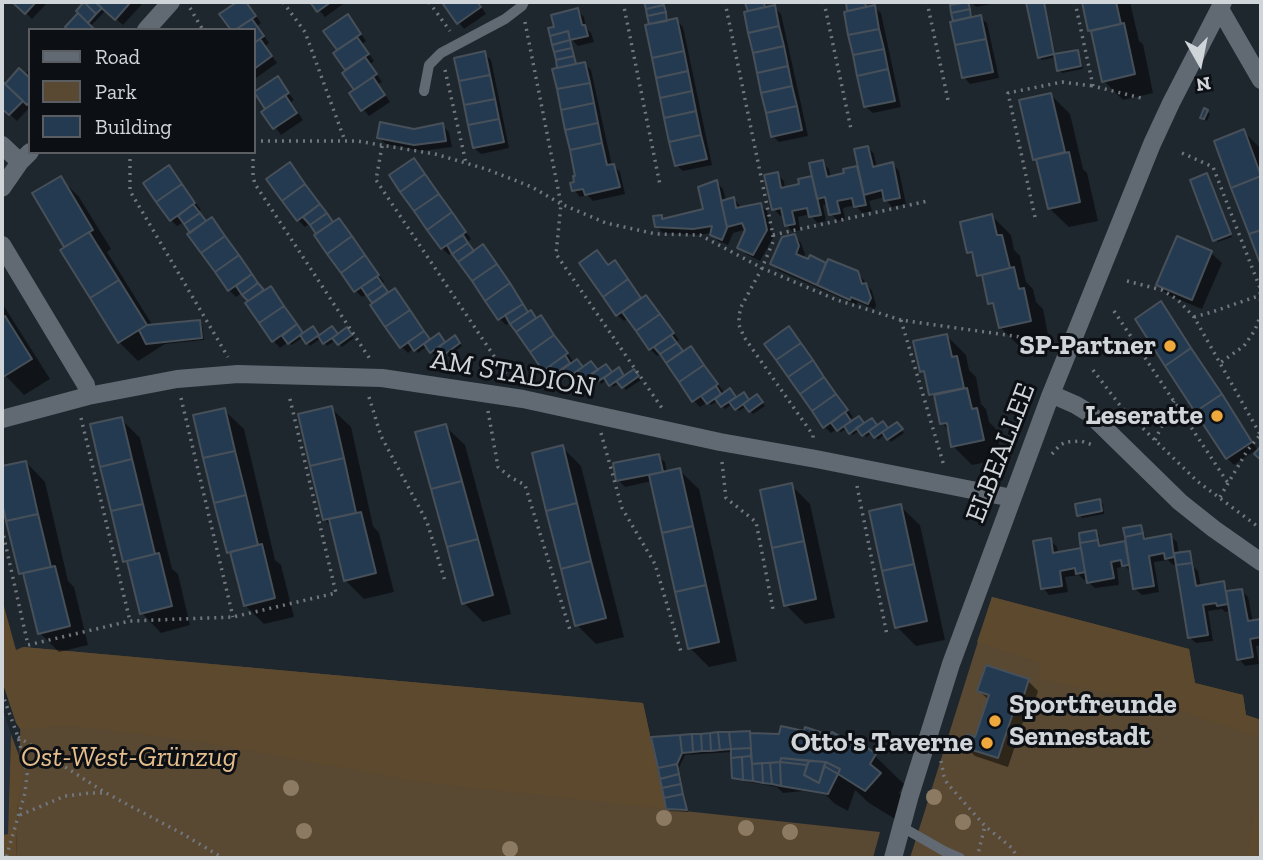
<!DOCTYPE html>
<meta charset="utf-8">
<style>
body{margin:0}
#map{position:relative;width:1263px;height:860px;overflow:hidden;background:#1f272e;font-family:"Zilla Slab",serif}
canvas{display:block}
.frame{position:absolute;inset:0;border:4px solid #d0d5da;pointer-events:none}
.legend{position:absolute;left:28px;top:28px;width:228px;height:126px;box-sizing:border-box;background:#0c0f13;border:2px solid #5a5e63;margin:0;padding:9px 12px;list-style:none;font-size:21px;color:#d0d5da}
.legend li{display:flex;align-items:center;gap:14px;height:35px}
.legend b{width:35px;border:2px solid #5a5e63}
.north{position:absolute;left:1165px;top:28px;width:70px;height:70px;-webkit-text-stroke:5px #0c0f13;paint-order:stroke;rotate:171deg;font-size:19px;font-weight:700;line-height:28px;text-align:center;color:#d0d5da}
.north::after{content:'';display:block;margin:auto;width:24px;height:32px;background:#d0d5da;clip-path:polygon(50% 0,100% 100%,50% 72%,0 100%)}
</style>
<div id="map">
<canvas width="1263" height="860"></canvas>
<div class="frame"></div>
<ul class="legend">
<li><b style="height:9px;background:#616a73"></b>Road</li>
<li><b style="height:19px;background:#594832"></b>Park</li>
<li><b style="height:19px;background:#243a51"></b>Building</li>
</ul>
<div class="north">N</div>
</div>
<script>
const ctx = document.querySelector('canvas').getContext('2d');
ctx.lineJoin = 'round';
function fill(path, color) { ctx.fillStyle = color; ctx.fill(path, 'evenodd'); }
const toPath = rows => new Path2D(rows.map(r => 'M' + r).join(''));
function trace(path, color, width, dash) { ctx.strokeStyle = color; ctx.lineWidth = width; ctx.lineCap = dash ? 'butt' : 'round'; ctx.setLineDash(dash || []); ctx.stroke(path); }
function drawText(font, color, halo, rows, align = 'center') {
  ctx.font = font + ' "Zilla Slab",serif'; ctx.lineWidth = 6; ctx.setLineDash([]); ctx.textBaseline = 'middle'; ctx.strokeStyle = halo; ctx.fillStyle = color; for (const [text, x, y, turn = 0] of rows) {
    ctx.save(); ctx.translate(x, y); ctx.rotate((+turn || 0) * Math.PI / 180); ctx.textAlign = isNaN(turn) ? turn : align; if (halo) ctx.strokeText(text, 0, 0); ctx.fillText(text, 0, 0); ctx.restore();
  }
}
fill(toPath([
 [2,707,11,734,8,834,2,835]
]), '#24303d');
fill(toPath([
 [992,597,1189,649,1195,683,1243,695,1246,715,1261,720,1261,858,910,858],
 [23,647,643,703,666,809,880,832,873,858,16,858]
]), '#594832');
fill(toPath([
 [992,597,1189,649,1195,683,1243,695,1246,715,1261,720,1261,738,1154,702,1038,679,1041,663,977,642],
 [2,599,16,650,23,647,643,703,666,809,420,782,201,742,108,730,69,726,20,729,16,723,2,681],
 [11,734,21,761,23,775,18,802,16,858,2,858,2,835,8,834],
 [1261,785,1261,858,1246,858]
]), '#5d492e');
fill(toPath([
 [14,2,48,2,32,19],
 [87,2,144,2,123,25,106,10,90,27,93,30,65,30,81,14,78,11],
 [233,2,245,2,249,6,261,23,257,26,269,43,265,46,277,63,256,78,254,75,254,30,233,30,235,5],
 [312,2,346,2,325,17],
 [443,2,478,2,486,14,464,29],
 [646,2,665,2,669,22,676,20,683,27,712,165,683,171,676,165,653,25,651,23],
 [747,2,766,2,767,9,774,7,781,14,808,136,779,142,773,136,751,12],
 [847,2,866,2,867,8,874,7,881,13,901,107,873,113,866,107,846,13,851,12],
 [951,2,969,2,973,18,980,17,987,23,999,78,970,84,964,77],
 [971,2,992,2,992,4,976,7],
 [1028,2,1045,2,1056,56,1077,51,1080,54,1083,69,1062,73,1059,70,1056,57,1042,60,1039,57],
 [1084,2,1130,2,1139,41,1143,44,1153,93,1123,100,1104,81,1094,34,1090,30],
 [577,10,584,17,586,28,591,33,594,42,578,46,571,39,577,65,585,64,591,70,612,166,614,166,620,172,625,194,593,201,587,195,580,197,574,190,578,177,556,28],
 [354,23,366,41,362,44,374,61,370,64,382,82,378,84,390,102,369,116,363,109,348,71,335,53,339,51,326,32],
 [484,53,491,60,509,148,481,154,474,148],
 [30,69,30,107,17,121,2,107,2,84,5,87,24,75],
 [277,78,294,100,291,102,303,120,281,135,264,112,268,109,256,93],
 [1051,95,1070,114,1083,169,1087,173,1098,221,1069,227,1049,208,1039,164,1035,159],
 [1207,111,1210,114,1207,121,1202,117],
 [442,125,449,132,452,147,422,151,386,144,379,138],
 [1243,131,1261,149,1261,261,1216,142],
 [868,147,874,154,877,168,893,164,899,171,906,204,892,207,886,200,885,197,869,201,872,211,862,213,855,205,843,208,845,219,838,221,831,214,829,204,823,205,826,221,817,223,810,214,798,217,800,230,793,232,786,225,784,215,780,216,774,209,777,174,784,181,785,189,801,185,814,178,822,162,829,169,831,178,846,175,845,170,859,167],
 [414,160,420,167,471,239,467,242,474,253,483,247,490,253,530,313,537,320,540,317,547,324,574,363,583,369,598,372,608,369,612,374,625,378,636,374,641,380,626,390,620,383,613,387,607,380,601,384,595,376,587,381,581,373,573,378,566,371,559,376,556,372,551,376,544,370,512,322,506,325,500,319,453,252,449,255,442,248,391,176],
 [169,167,175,174,201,210,198,212,206,223,212,219,218,226,264,292,270,288,277,295,304,334,316,331,320,337,338,335,349,332,354,338,342,347,336,340,327,346,321,338,310,346,303,337,292,345,288,342,280,348,274,341,248,303,250,302,243,292,236,297,229,290,190,234,192,233,184,222,177,226,171,220],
 [296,171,333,224,345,227,384,282,381,284,389,294,395,290,401,297,431,341,442,338,446,344,457,340,462,346,449,356,443,349,434,355,427,346,418,353,414,348,408,353,401,346,368,294,362,297,356,291,317,235,319,234,310,223,305,227,298,220,269,179],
 [1206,175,1209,178,1232,237,1218,242,1215,240],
 [60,178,79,197,111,249,107,252,153,326,199,321,202,324,204,340,165,344,138,361,119,342,34,194],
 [716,182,723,189,726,201,734,199,740,206,741,209,760,205,767,211,773,238,760,261,746,254,739,248,747,229,733,233,728,245,718,241,711,233,700,235,663,233,656,226,661,217,664,220,705,211],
 [992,216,1011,235,1014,250,1020,256,1026,282,1033,289,1036,302,1043,309,1049,340,1019,346,1000,327,997,310,990,303,985,281,979,275,975,259,969,252],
 [795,236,801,243,805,254,803,259,809,261,811,258,827,265,858,273,872,291,876,305,875,309,857,302,857,305,779,271,772,264],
 [1178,238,1211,253,1222,263,1202,309,1168,295,1158,285],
 [597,253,609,267,621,269,642,299,646,297,653,304,679,340,676,342,684,353,691,348,697,355,725,394,732,393,736,398,750,402,760,399,765,406,753,414,747,406,739,411,732,404,725,409,718,401,711,405,708,402,700,407,694,401,661,353,657,356,650,349,628,318,624,321,617,315],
 [2,303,50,379,24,395,2,372],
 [1161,303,1167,310,1257,449,1234,465,1227,458],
 [795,335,853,417,849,420,852,423,864,425,871,420,877,427,889,430,900,427,904,433,891,442,885,434,878,440,872,433,866,437,860,430,853,435,847,428,841,432,837,429,831,433,825,427],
 [947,336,966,355,969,370,976,377,981,404,986,409,989,422,996,429,1002,459,972,465,953,446,950,432,942,423,937,401,931,395,928,378,921,371],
 [331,408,351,427,373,526,379,533,394,592,364,599,345,580,333,528,324,519],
 [224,410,244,429,275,560,281,565,294,617,264,624,245,605,234,558,228,552],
 [121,419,140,438,172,569,178,574,190,625,161,633,142,613,130,567,125,561],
 [445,426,465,445,511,614,483,622,464,603],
 [562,447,581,466,624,637,596,644,577,625],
 [658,456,665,462,667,473,679,470,699,489,737,661,709,667,690,648,652,481,625,487,618,480],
 [26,462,45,482,68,581,74,587,88,645,59,652,40,633,26,579,21,574,2,493,2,468],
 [791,485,810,504,835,618,805,624,786,605],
 [1100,501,1103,504,1104,514,1082,518,1079,515],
 [900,506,920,525,945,640,916,646,897,627],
 [1141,526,1143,529,1147,540,1170,536,1177,542,1179,554,1189,553,1192,556,1194,567,1198,571,1201,587,1223,583,1230,592,1242,591,1248,597,1253,622,1261,621,1261,645,1256,646,1259,664,1245,666,1239,659,1231,611,1225,612,1222,609,1208,611,1213,641,1196,643,1189,637,1177,564,1173,565,1168,560,1154,562,1159,592,1142,595,1135,589,1131,572,1125,566,1117,568,1119,585,1095,588,1088,582,1088,579,1084,580,1079,575,1065,577,1068,592,1049,595,1043,588,1050,540,1057,547,1058,553,1083,549,1096,532,1099,535,1100,545,1102,547,1128,543],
 [1028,681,1038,691,1030,717,1025,716,1008,767,975,756,965,746,976,739,989,700,979,691],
 [752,735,874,755,904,784,899,793,909,803,895,819,869,803,855,790,848,811,835,804,826,795,803,791,783,793,777,787,737,780,734,777,732,752,685,755,679,768,688,812,670,811,667,808,653,738]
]), '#0007');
const building = toPath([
 [12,2,36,2,25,14,12,2],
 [84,2,95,2,102,8,96,14,84,2],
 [84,2,96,14,88,23,76,11,84,2],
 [95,2,126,2,129,4,115,20,95,2],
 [237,2,246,2,256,16,235,30,231,30,219,14,237,2],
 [310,2,331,2,317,12,310,2],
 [447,2,477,2,481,7,457,24,443,4,447,2],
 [644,2,663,2,664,5,646,9,644,2],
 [751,2,764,2,765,7,748,11,745,3,751,2],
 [846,2,865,2,866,7,847,11,846,2],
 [968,2,970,9,951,13,950,5,968,2],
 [1026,2,1044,2,1054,54,1038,58,1026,2],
 [1082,2,1116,2,1121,24,1088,31,1082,2],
 [664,5,666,12,647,16,646,9,664,5],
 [775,5,779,26,748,33,744,12,775,5],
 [875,5,879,29,848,35,844,12,875,5],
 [578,8,582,25,585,25,588,36,570,40,568,31,550,36,548,28,554,27,551,15,578,8],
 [970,9,971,17,953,21,951,13,970,9],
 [666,12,667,21,649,24,647,16,666,12],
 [78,13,95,30,68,30,65,27,78,13],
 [348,14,361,34,337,50,323,31,348,14],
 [981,15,986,39,955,45,950,22,981,15],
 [677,18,684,51,652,58,645,25,677,18],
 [252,19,264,36,254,43,254,30,235,30,252,19],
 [1124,23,1135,74,1102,82,1091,31,1124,23],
 [779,26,784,46,753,53,748,33,779,26],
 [879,29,884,49,853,55,848,35,879,29],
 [568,31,570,40,552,45,550,36,568,31],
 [357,37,369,54,345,70,333,53,357,37],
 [260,39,272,56,254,69,254,43,260,39],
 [986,39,993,72,962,78,955,45,986,39],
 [570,40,572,48,554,52,552,45,570,40],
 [784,46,788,66,757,73,753,53,784,46],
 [572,48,574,56,556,60,554,52,572,48],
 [884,49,888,69,857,76,853,55,884,49],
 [1078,50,1081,66,1057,71,1054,54,1078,50],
 [485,51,490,75,459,81,454,58,485,51],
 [684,51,688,71,656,78,652,58,684,51],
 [574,56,576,64,557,68,556,60,574,56],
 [365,57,377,74,354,90,342,73,365,57],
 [585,62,590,83,557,89,552,69,585,62],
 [788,66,792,86,761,93,757,73,788,66],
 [19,68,30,78,30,102,27,105,5,84,19,68],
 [888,69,895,101,864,107,857,76,888,69],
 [688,71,692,91,660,98,656,78,688,71],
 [490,75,495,99,464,105,459,81,490,75],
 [278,76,289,93,265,109,254,92,278,76],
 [373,77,385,95,361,111,349,93,373,77],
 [2,81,23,101,9,115,2,109,2,81],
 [590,83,594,103,561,110,557,89,590,83],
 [792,86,797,106,766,113,761,93,792,86],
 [692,91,696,111,664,118,660,98,692,91],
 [1051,93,1065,152,1033,160,1019,100,1051,93],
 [285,95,297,113,273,129,261,112,285,95],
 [495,99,499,119,468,125,464,105,495,99],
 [594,103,598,123,565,130,561,110,594,103],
 [797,106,802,130,771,137,766,113,797,106],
 [1204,108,1208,110,1204,119,1200,118,1204,108],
 [696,111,701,135,669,142,664,118,696,111],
 [499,119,504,142,473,148,468,125,499,119],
 [380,122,414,129,443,123,446,141,414,145,377,138,380,122],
 [598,123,602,143,570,150,565,130,598,123],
 [1244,129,1261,176,1231,188,1214,141,1244,129],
 [701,135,707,159,675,166,669,142,701,135],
 [602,143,607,165,614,164,620,187,585,195,583,189,572,191,570,183,574,182,573,176,575,176,570,150,602,143],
 [868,146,873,167,893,162,900,198,884,201,882,190,864,195,854,149,868,146],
 [1069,152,1080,202,1048,209,1036,159,1069,152],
 [414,158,425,174,400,192,389,175,414,158],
 [823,160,827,177,844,173,843,169,857,166,866,205,854,207,852,198,837,201,840,213,829,215,825,197,817,199,809,163,823,160],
 [290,162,305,184,282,201,266,179,290,162],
 [169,165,182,184,156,202,143,183,169,165],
 [778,172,781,188,799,184,798,179,812,176,821,215,809,217,807,208,792,211,795,224,785,226,781,208,772,210,764,175,778,172],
 [1207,173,1231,234,1213,241,1190,180,1207,173],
 [425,174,439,194,414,211,400,192,425,174],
 [61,176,93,230,64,247,32,193,61,176],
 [1261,176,1261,230,1249,234,1231,188,1261,176],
 [717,180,727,228,722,240,710,235,712,226,693,229,655,227,653,216,662,215,662,219,703,209,698,187,717,180],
 [182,184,195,203,170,221,156,202,182,184],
 [305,184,320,204,297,221,282,201,305,184],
 [439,194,452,212,427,230,414,211,439,194],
 [734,197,736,208,761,203,767,230,753,255,737,248,745,230,742,223,727,227,721,201,734,197],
 [193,204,200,213,184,224,178,216,193,204],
 [320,204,327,213,310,225,303,217,320,204],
 [452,212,466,232,441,249,427,230,452,212],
 [200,213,206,221,190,233,184,224,200,213],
 [327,213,333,222,316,234,310,225,327,213],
 [992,214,997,235,1002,235,1010,268,977,276,972,252,967,253,960,222,992,214],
 [212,217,225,236,201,253,187,234,212,217],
 [339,218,352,236,327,254,314,235,339,218],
 [1261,230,1261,266,1249,234,1261,230],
 [89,232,119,280,90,298,60,250,89,232],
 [795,234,799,246,796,254,808,259,810,255,826,263,817,285,770,264,782,237,795,234],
 [463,235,468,243,452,254,447,245,463,235],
 [225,236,239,255,215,272,201,253,225,236],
 [352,236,365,255,341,273,327,254,352,236],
 [1177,236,1212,251,1192,300,1156,285,1177,236],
 [468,243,474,251,458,262,452,254,468,243],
 [483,244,497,264,472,281,458,262,483,244],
 [597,250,608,265,615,260,628,279,603,297,579,263,597,250],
 [239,255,252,274,228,291,215,272,239,255],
 [365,255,379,275,354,292,341,273,365,255],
 [828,259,858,271,862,284,866,283,871,298,868,304,851,297,850,300,817,285,828,259],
 [497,264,510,283,485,301,472,281,497,264],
 [1014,267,1019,289,1024,288,1031,321,999,328,993,303,988,304,982,275,1014,267],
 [252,274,258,283,242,295,236,286,252,274],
 [377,276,383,285,367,296,361,287,377,276],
 [628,279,641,298,616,316,603,297,628,279],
 [119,280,147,325,118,343,90,298,119,280],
 [258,283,264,290,248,301,242,295,258,283],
 [510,283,523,304,498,320,485,301,510,283],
 [383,285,388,292,372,303,367,296,383,285],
 [271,286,284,306,259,323,245,303,271,286],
 [395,288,410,310,385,327,370,305,395,288],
 [646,295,660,314,636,331,622,312,646,295],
 [1161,301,1191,348,1165,366,1135,319,1161,301],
 [523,304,528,312,510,324,505,315,523,304],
 [284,306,297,324,272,342,259,323,284,306],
 [410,310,424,331,400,348,385,327,410,310],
 [531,310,536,318,516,332,510,324,531,310],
 [660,314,674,333,649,350,636,331,660,314],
 [541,315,554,335,530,352,516,332,541,315],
 [5,316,32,359,3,377,2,375,2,318,5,316],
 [200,320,202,338,146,344,139,330,147,325,200,320],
 [297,324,303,333,288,344,282,336,297,324],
 [313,326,319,335,306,344,300,335,313,326],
 [332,326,338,334,323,344,318,336,332,326],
 [789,326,801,343,776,360,764,344,789,326],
 [347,327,352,335,338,345,332,338,347,327],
 [424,331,430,339,414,351,408,342,424,331],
 [439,333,445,342,430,353,424,344,439,333],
 [947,334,952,357,957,356,964,388,929,395,924,371,920,372,913,341,947,334],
 [455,335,460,343,445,354,439,347,455,335],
 [554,335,568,353,543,371,530,352,554,335],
 [671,335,677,343,660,354,654,347,671,335],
 [677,343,683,351,666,363,660,354,677,343],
 [801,343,813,360,788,377,776,360,801,343],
 [691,346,704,365,679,382,666,363,691,346],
 [1191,348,1222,394,1195,412,1165,366,1191,348],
 [565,355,570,363,555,374,550,366,565,355],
 [577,359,583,367,568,377,563,369,577,359],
 [813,360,824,377,800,394,788,377,813,360],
 [591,361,598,370,583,380,577,371,591,361],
 [606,364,612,372,597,382,591,374,606,364],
 [704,365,718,384,692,402,679,382,704,365],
 [619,367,624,376,609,386,604,378,619,367],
 [634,369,639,376,622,388,616,381,634,369],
 [824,377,836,394,812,411,800,394,824,377],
 [716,386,721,394,707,404,701,396,716,386],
 [730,388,736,397,721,407,715,399,730,388],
 [967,388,972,409,977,408,984,440,951,447,947,423,940,424,934,395,967,388],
 [744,392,749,400,735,410,729,402,744,392],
 [757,394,763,402,749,412,743,404,757,394],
 [836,394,848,410,823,428,812,411,836,394],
 [1222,394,1252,442,1226,459,1195,412,1222,394],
 [332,406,344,458,310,466,298,414,332,406],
 [225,408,235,451,203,458,193,415,225,408],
 [845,412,851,421,837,431,831,423,845,412],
 [859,416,864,423,849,434,844,426,859,416],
 [122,417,132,459,100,467,90,424,122,417],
 [872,418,877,425,862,436,856,428,872,418],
 [883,421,888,428,874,438,869,431,883,421],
 [897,422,903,429,887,440,882,432,897,422],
 [446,424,462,481,431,489,415,432,446,424],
 [563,445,577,503,546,511,532,453,563,445],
 [1261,446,1261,460,1254,454,1261,446],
 [235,451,246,495,214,503,203,458,235,451],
 [659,454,663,472,616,481,613,463,659,454],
 [344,458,356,513,323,520,310,466,344,458],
 [132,459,143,504,111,511,100,467,132,459],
 [26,461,38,514,6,521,2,502,2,466,26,461],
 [680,468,693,526,662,533,649,475,680,468],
 [462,481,478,539,447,547,431,489,462,481],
 [792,483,804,541,772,548,760,490,792,483],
 [246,495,258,545,227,553,214,503,246,495],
 [1100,499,1102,511,1077,516,1075,504,1100,499],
 [577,503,591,561,561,569,546,511,577,503],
 [143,504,155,554,123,562,111,511,143,504],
 [901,504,914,564,882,571,869,511,901,504],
 [361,512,376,573,344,581,329,519,361,512],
 [38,514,51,567,19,574,6,521,38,514],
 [1141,525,1143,533,1125,537,1123,528,1141,525],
 [693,526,706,585,675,592,662,533,693,526],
 [1096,530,1098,540,1080,543,1079,533,1096,530],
 [1143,533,1144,539,1171,534,1174,557,1165,559,1164,553,1149,556,1154,586,1133,589,1125,537,1143,533],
 [1051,538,1053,553,1081,548,1085,572,1076,574,1075,568,1060,571,1062,586,1041,589,1033,541,1051,538],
 [478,539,493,595,462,604,447,547,478,539],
 [1098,540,1099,546,1125,541,1129,565,1122,566,1121,560,1111,562,1114,578,1087,583,1080,543,1098,540],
 [804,541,816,599,784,606,772,548,804,541],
 [262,544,275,598,244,606,230,552,262,544],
 [1190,551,1192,563,1176,565,1174,553,1190,551],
 [159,553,172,606,140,614,127,561,159,553],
 [591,561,606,618,575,626,561,569,591,561],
 [1192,563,1196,586,1224,581,1228,604,1217,606,1216,603,1203,605,1208,635,1188,638,1176,565,1192,563],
 [914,564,927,621,895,628,882,571,914,564],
 [55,566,70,626,38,634,23,573,55,566],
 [706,585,719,642,688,649,675,592,706,585],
 [1242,589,1248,621,1261,619,1261,637,1250,639,1253,657,1237,660,1226,591,1242,589],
 [986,665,1029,679,1020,708,1015,707,998,758,963,747,967,734,975,737,989,695,977,691,986,665],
 [781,726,804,731,805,727,829,735,832,732,852,743,855,739,876,754,870,764,881,773,865,791,838,774,840,769,826,762,781,758,780,762,752,764,750,733,779,734,781,726],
 [750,731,751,748,731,749,729,732,750,731],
 [718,732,720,750,711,751,710,733,718,732],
 [718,732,729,732,731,749,720,750,718,732],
 [710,733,711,751,702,751,701,734,710,733],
 [692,734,693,752,682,753,680,735,692,734],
 [692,734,701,734,702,751,693,752,692,734],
 [680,735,682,753,677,764,658,768,651,737,680,735],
 [751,748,751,756,731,758,731,749,751,748],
 [751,756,752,764,753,781,743,780,742,757,751,756],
 [742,757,743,780,732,778,731,758,742,757],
 [781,758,809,761,807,765,780,762,781,758],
 [809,761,826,762,819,783,804,775,809,761],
 [780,762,781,786,772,784,770,763,780,762],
 [780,762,807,765,804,775,819,783,824,766,838,774,828,794,781,786,780,762],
 [826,762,840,769,838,774,824,766,826,762],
 [762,763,763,783,753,781,752,764,762,763],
 [762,763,770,763,772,784,763,783,762,763],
 [677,764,679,774,660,779,658,768,677,764],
 [679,774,681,784,662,788,660,779,679,774],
 [681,784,683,794,664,798,662,788,681,784],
 [683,794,687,810,666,809,664,798,683,794]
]);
fill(building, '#243a51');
trace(building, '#475059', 2);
trace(toPath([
 [283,2,305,32,345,141],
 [429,2,450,31],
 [623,2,660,185],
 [725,2,773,235,773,242,762,268,741,307,739,316,739,325,744,337,813,435,813,440],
 [824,2,851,129],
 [927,2,948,100],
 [1075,2,1093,86,1145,99],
 [190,8,203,30],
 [525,22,561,204,556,254,664,411],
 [445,70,466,163],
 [254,141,357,141,435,154,486,169,532,187,561,204,606,223,656,234,700,235,762,268,837,300,901,320,1048,341],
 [382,146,376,180,508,377],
 [130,152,130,191,228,357],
 [253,152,253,176,255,184,370,359],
 [1182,153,1213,167,1260,288,1261,314,1255,330,1244,346,1220,363],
 [1035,217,1008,93,1062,82,1093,86],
 [773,235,928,201],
 [1127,281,1162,290,1178,300,1194,317,1260,434],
 [1114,311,1228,483],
 [1194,317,1212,312,1261,295],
 [901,320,944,466],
 [1093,370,1122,408,1197,481,1261,529],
 [369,397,381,436,427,522,445,581],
 [181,398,233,617],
 [488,411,498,467,510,477,525,485,570,630],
 [81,418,130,621],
 [601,433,622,508,655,564,682,655],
 [1155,440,1174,401],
 [1052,454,1060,445,1066,442,1081,441,1093,445],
 [722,462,726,498,756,522,773,609],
 [857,486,887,635],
 [1220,497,1247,451,1260,435],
 [2,529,28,645,130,621,233,617,336,593,289,395],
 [2,693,18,737,27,774,25,793,6,858],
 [18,737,106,793,183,834,223,858],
 [941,761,944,776,947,783,985,826,1012,848,1018,858],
 [20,815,65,796,91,793,104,793],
 [977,858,985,826]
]), '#71777e', 3.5, [2, 5]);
trace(toPath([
 [424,91,429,65,441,53,505,19,522,6,524,2],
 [902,827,944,851,960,858]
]), '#616a73', 10);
trace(toPath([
 [1220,9,1261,80],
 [146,30,171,2],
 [2,145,20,162],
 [2,188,20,162,30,152],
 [2,245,86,385,88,396],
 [1051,394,1076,405,1089,413,1180,502,1214,529,1261,562],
 [2,419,88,396,177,379,238,374,382,378,523,399,720,442,816,459,1012,498],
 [893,858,910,795,951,664,1051,394,1152,144,1171,103,1223,2]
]), '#616a73', 18);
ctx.fillStyle = '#8c7a62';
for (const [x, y] of [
 [291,788],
 [934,797],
 [664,818],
 [963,822],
 [746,828],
 [304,831],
 [790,832],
 [510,849]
]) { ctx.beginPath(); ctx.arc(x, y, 8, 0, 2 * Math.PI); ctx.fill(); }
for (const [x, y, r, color] of [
 [1170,346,7,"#eea83c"],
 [1217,416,7,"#eea83c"],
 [995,721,7,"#eea83c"],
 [987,743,7,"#eea83c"]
]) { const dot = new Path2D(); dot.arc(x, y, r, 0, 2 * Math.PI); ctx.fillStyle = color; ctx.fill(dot); trace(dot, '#0c0f13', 2.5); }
drawText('bold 28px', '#d0d5da', '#0c0f13', [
 ["SP-Partner",1156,346],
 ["Leseratte",1203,416],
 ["Sportfreunde",1009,705,"left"],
 ["Sennestadt",1009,737,"left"],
 ["Otto's Taverne",973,743]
], 'right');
drawText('28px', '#d0d5da', '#0c0f13', [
 ["AM STADION",513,374,10],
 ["ELBEALLEE",1001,453,-69]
]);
drawText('italic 28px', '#e5be8c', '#0c0f13', [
 ["Ost-West-Grünzug",129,758]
]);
</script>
